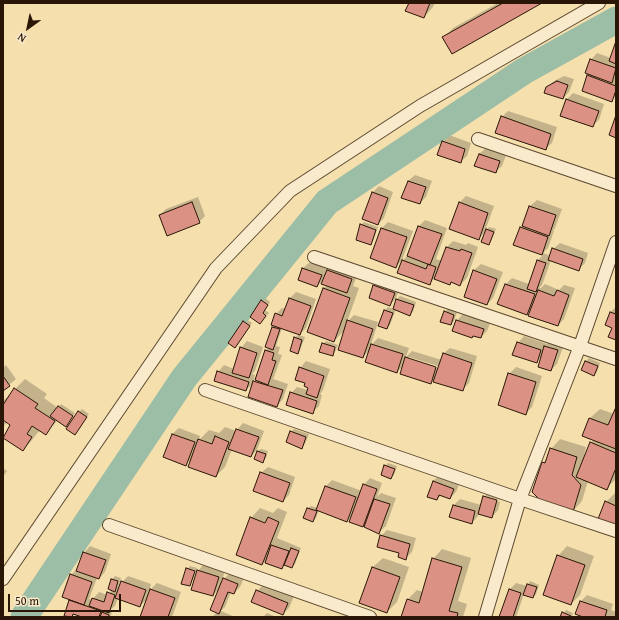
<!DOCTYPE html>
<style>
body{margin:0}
#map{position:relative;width:619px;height:620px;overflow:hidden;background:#f4dfad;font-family:"Gentium Book Plus",serif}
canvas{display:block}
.frame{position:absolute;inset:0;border:4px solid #2a1606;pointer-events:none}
.north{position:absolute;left:8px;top:8px;width:40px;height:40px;-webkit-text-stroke:3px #f8eaca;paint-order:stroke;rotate:213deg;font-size:11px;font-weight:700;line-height:16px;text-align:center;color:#2a1606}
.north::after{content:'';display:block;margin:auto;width:14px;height:18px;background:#2a1606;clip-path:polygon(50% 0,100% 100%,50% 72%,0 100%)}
.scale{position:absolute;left:8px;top:594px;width:113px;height:18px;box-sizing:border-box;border:2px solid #2a1606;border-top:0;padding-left:5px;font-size:12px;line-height:14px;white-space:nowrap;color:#2a1606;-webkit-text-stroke:3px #f8eaca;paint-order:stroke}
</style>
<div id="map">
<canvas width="619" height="620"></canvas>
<div class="frame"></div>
<div class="north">N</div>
<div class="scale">50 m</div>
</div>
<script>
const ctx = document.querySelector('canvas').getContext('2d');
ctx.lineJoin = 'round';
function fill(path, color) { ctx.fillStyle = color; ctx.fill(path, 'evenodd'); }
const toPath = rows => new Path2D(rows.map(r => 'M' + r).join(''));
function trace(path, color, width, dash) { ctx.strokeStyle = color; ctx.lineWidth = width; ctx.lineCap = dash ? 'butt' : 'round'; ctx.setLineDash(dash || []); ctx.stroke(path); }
fill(toPath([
 [410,3,435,3,433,7,424,17],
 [498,3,540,3,444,38,453,28],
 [616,44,616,96,611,101,588,76,590,74,591,60,597,53,611,58],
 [564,76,574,79,569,92,563,98,547,87,554,81],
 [573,93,604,104,599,120,592,126,561,115,567,99],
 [508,111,557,127,552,143,545,149,502,117],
 [449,135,471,143,467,156,460,162,443,142],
 [486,148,506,155,502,166,495,172,479,154],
 [415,175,432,181,426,197,420,203,403,197,408,181],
 [379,186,393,192,384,218,378,224,372,193],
 [466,196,494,206,485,231,489,227,496,229,491,241,488,244,486,231,478,239,460,202],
 [198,197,205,216,199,222,160,215,166,209],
 [537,200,562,209,555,228,553,231,554,231,548,248,543,253,551,256,553,249,560,243,588,253,585,263,578,270,551,260,542,285,539,288,541,288,545,284,559,290,564,285,575,288,564,319,558,325,532,309,527,314,499,304,506,284,512,278,529,284,538,260,543,255,514,244,530,206],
 [425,220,447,228,436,259,442,261,447,247,453,241,466,245,468,243,478,247,467,278,460,285,452,281,450,284,435,278,429,284,398,272,403,260,409,254,419,226],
 [364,222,378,227,373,241,370,243,361,225],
 [388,222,413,231,402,260,396,267,371,258,382,228],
 [310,262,329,269,334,264,358,273,353,286,359,288,347,322,354,315,378,322,371,345,378,338,409,348,406,357,412,351,442,360,443,354,450,348,477,356,469,383,462,390,436,377,430,383,404,365,397,372,370,350,363,357,345,330,334,341,324,288,327,285,325,278,317,286,299,279,303,268],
 [409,357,441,367,441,369,409,359],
 [481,264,503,272,493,298,487,304,474,270],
 [380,280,400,287,396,298,390,305,374,286],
 [296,292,316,299,306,328,299,335,305,337,300,350,297,353,295,338,299,334,282,328,276,346,280,347,278,354,282,355,274,377,273,379,288,384,283,399,277,406,254,383,246,390,218,372,224,365,234,369,241,348,247,341,263,347,255,371,252,374,255,375,253,383,257,379,266,351,269,347,273,327,275,325,276,314,282,308,286,309,290,298],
 [400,296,416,302,413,312,410,314,396,309,390,325,387,328,379,325,385,310,388,307,394,309,397,299],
 [265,298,270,302,265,310,269,313,260,323,262,301],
 [616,307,616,339,610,312],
 [448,309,457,312,454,321,451,324,445,312],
 [463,314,490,323,487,331,481,337,457,320],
 [246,319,252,323,238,344,244,322],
 [524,336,547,344,552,340,564,344,557,364,551,370,542,356,536,362,518,343],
 [326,341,338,345,335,352,332,355,323,344],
 [589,358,600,363,597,372,594,375,582,370,586,361],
 [306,361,330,369,323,390,320,394,322,395,319,406,312,413,291,393,297,387,308,390,309,387,300,368],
 [6,365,16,379,3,390,3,368],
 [516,367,542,376,532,407,526,413,509,374],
 [25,379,47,394,44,398,58,408,61,404,75,413,68,423,58,420,45,433,40,430,32,440,23,450,4,437,12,425,7,422,3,427,3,401,9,395,10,396,15,389],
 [82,409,89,414,78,431,79,412],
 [600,409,614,414,616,409,616,479,607,488,588,481,582,501,573,511,543,463,548,458,551,449,560,439,586,447,583,460,584,460,591,443,594,439,584,435,590,418],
 [243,423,264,431,257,450,251,456,232,449,225,467,216,476,192,458,186,464,172,434,179,428,200,436,199,440,209,430,219,433,225,427,236,431],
 [294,429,309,434,305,444,302,447,291,432],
 [261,449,268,451,266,458,263,461,258,451],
 [388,463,397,466,394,475,391,478,385,466],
 [268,467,295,477,289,495,283,501,261,473],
 [3,468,7,471,3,477],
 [440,475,460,482,456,492,450,498,442,495,437,499,433,481],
 [370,478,382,483,377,497,381,493,396,498,386,526,379,532,367,521,362,526,353,515,347,521,319,510,316,518,313,521,308,508,311,506,318,508,326,486,332,480,362,491,364,485],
 [490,491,502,494,501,500,486,496,486,498,500,502,498,510,492,517,479,513,478,516,472,523,454,505,460,499,481,505,484,497],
 [616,492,616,525,606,502],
 [260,508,273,513,278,508,287,512,277,538,301,548,295,564,292,567,286,564,282,568,264,562,262,564,251,518],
 [387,530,416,538,412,552,406,558,381,536],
 [90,546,111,554,105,572,99,578,97,578,89,599,92,600,99,592,108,595,112,589,109,588,112,579,115,576,121,578,118,587,120,588,122,582,128,576,151,584,149,591,157,583,181,592,172,617,141,617,148,598,140,606,118,598,115,606,109,611,112,612,110,617,85,617,75,614,71,617,65,616,72,599,71,575,77,569,78,569,84,553],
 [567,546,594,556,580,595,571,604,558,556],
 [442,549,471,558,458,601,467,604,463,617,403,617,407,600,417,590,423,592,433,559],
 [383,558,409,567,397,602,387,612,373,567],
 [204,564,225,571,221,582,230,573,244,578,240,587,234,593,231,592,225,607,221,611,235,617,212,617,217,612,221,587,213,595,198,571],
 [190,566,197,568,192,582,189,585,187,569],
 [530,581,539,585,536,594,533,597,524,594,516,617,500,617,510,589,516,583,527,586],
 [264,584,294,596,289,608,283,614,257,591],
 [587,595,613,604,611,610,616,612,616,617,586,617,576,614,581,601],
 [566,610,573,613,572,617,561,617],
 [267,613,276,617,263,617]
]), '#0003');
trace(toPath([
 [24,617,184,378,327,202,524,71,616,20]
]), '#9cbda6', 27);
const building = toPath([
 [409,3,430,3,424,18,405,11,409,3],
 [503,3,542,3,452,54,442,37,503,3],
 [616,41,616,64,609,61,616,41],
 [590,59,616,68,612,83,585,73,590,59],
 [587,75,616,86,616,90,612,102,582,91,587,75],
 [557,81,568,85,563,99,544,93,546,87,557,81],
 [566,99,599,111,593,127,560,116,566,99],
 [616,115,616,138,609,135,616,115],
 [501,116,551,134,546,150,495,133,501,116],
 [442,141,465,149,461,163,437,155,442,141],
 [479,154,500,161,496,173,474,166,479,154],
 [408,181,426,187,420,204,401,198,408,181],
 [372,192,388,198,378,225,362,219,372,192],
 [192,202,200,223,167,236,159,215,192,202],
 [459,202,488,213,479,240,449,229,459,202],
 [529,206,556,215,549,236,522,226,529,206],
 [360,224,376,230,371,245,356,240,360,224],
 [418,226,442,234,430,265,407,256,418,226],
 [520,227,548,237,542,255,513,245,520,227],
 [381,228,407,237,396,268,370,258,381,228],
 [486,229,494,232,489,245,481,242,486,229],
 [446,247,460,251,461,249,472,253,460,286,451,282,450,285,434,279,446,247],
 [552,248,583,259,579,271,548,260,552,248],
 [402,260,426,269,428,264,436,267,430,285,397,273,402,260],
 [537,260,546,263,536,292,527,289,537,260],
 [302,268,322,275,317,287,298,280,302,268],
 [327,270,352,279,347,293,321,284,327,270],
 [473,270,497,279,487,305,464,297,473,270],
 [505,284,535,294,527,315,497,304,505,284],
 [373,285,395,293,390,306,369,298,373,285],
 [323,288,350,298,334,342,307,332,323,288],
 [538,290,554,296,557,290,569,295,558,326,528,316,538,290],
 [289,298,311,306,300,335,271,325,275,313,282,316,289,298],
 [396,299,414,305,410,316,393,309,396,299],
 [261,300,268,305,263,313,266,316,260,324,250,317,261,300],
 [384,310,393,313,387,329,378,326,384,310],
 [444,311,454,315,451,325,440,322,444,311],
 [610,312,616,314,616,340,608,337,612,328,605,325,610,312],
 [347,320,373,329,363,358,338,350,347,320],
 [456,320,484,329,481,338,473,336,472,338,452,331,456,320],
 [243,321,250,326,235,348,228,343,243,321],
 [272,327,280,329,273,350,265,347,272,327],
 [294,337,302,340,298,354,290,351,294,337],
 [517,342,541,350,537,363,512,355,517,342],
 [322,343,335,347,333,356,319,352,322,343],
 [371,344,403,354,397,373,365,362,371,344],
 [544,346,558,350,551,371,538,367,544,346],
 [240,347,257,353,249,378,232,373,240,347],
 [265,350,274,353,272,360,276,361,268,385,255,380,265,350],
 [443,353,472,363,463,391,433,382,443,353],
 [405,357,436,367,431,384,400,374,405,357],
 [585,361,598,366,594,376,581,370,585,361],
 [299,367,324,376,317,398,306,394,308,388,304,386,305,383,295,380,299,367],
 [217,371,249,382,246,391,214,381,217,371],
 [508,373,536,382,526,415,498,405,508,373],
 [3,376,10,386,3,391,3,376],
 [253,381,283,390,277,407,248,397,253,381],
 [14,388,38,404,35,408,55,421,46,435,32,426,27,434,32,437,23,451,3,438,10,425,3,420,3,405,14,388],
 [290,392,317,401,313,414,286,405,290,392],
 [58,406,73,416,66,427,50,416,58,406],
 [616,407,616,449,582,436,589,418,608,425,616,407],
 [78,411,87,417,75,435,66,429,78,411],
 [236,429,259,437,251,457,228,449,236,429],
 [290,431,306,437,302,449,286,442,290,431],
 [172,434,195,442,186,466,163,457,172,434],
 [215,436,229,442,216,477,188,467,198,439,212,444,215,436],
 [590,442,616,453,616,468,607,490,576,477,590,442],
 [550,448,577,457,572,475,581,485,573,512,542,502,532,492,542,462,545,463,550,448],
 [257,451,266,454,263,463,254,459,257,451],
 [384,465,395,469,391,479,381,475,384,465],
 [260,472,290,483,283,502,253,491,260,472],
 [433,481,454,489,450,499,439,495,437,500,427,497,433,481],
 [363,484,377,489,363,527,349,522,363,484],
 [325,486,356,497,347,522,316,510,325,486],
 [483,496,497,500,492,518,478,514,483,496],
 [374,499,390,504,379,534,364,527,374,499],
 [605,501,616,506,616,526,598,519,605,501],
 [453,505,475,511,472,524,449,517,453,505],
 [307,508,317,511,313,522,303,518,307,508],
 [250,517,265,523,268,517,279,522,262,565,236,555,250,517],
 [380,535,410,544,406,560,398,557,399,553,377,547,380,535],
 [271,545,289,551,282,569,265,563,271,545],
 [291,548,299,551,292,568,284,565,291,548],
 [83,552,106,560,99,579,76,571,83,552],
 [557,555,585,565,571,605,543,595,557,555],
 [432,558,462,567,449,611,458,613,457,617,401,617,407,599,419,603,432,558],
 [372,567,400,577,387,613,359,603,372,567],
 [186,568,195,571,190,586,181,584,186,568],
 [197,570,219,577,213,596,191,590,197,570],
 [70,574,92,582,84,605,62,597,70,574],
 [223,578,238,584,234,594,228,592,219,614,210,610,223,578],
 [111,579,118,581,115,592,108,589,111,579],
 [121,581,146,590,140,607,115,598,121,581],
 [527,584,537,587,533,598,523,595,527,584],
 [150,589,175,598,168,617,140,617,150,589],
 [509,589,521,593,513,617,499,617,509,589],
 [256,590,288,603,283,615,251,602,256,590],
 [107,592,115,595,109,613,89,606,92,598,104,602,107,592],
 [69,600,101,611,99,617,82,617,73,614,72,617,64,616,69,600],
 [580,601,607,610,605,617,583,617,575,614,580,601],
 [102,612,109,615,109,617,100,617,102,612],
 [562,612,571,616,571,617,560,617,562,612]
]);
fill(building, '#db9184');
trace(building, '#2a1606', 1);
const minor = toPath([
 [478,139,616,186],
 [314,257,616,359],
 [205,390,520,499,616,531],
 [109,525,370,617],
 [3,579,216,268,290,191,420,106,599,3],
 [485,617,520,499,580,346,616,242]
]);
trace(minor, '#5c4830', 14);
trace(minor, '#f8eaca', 12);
</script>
